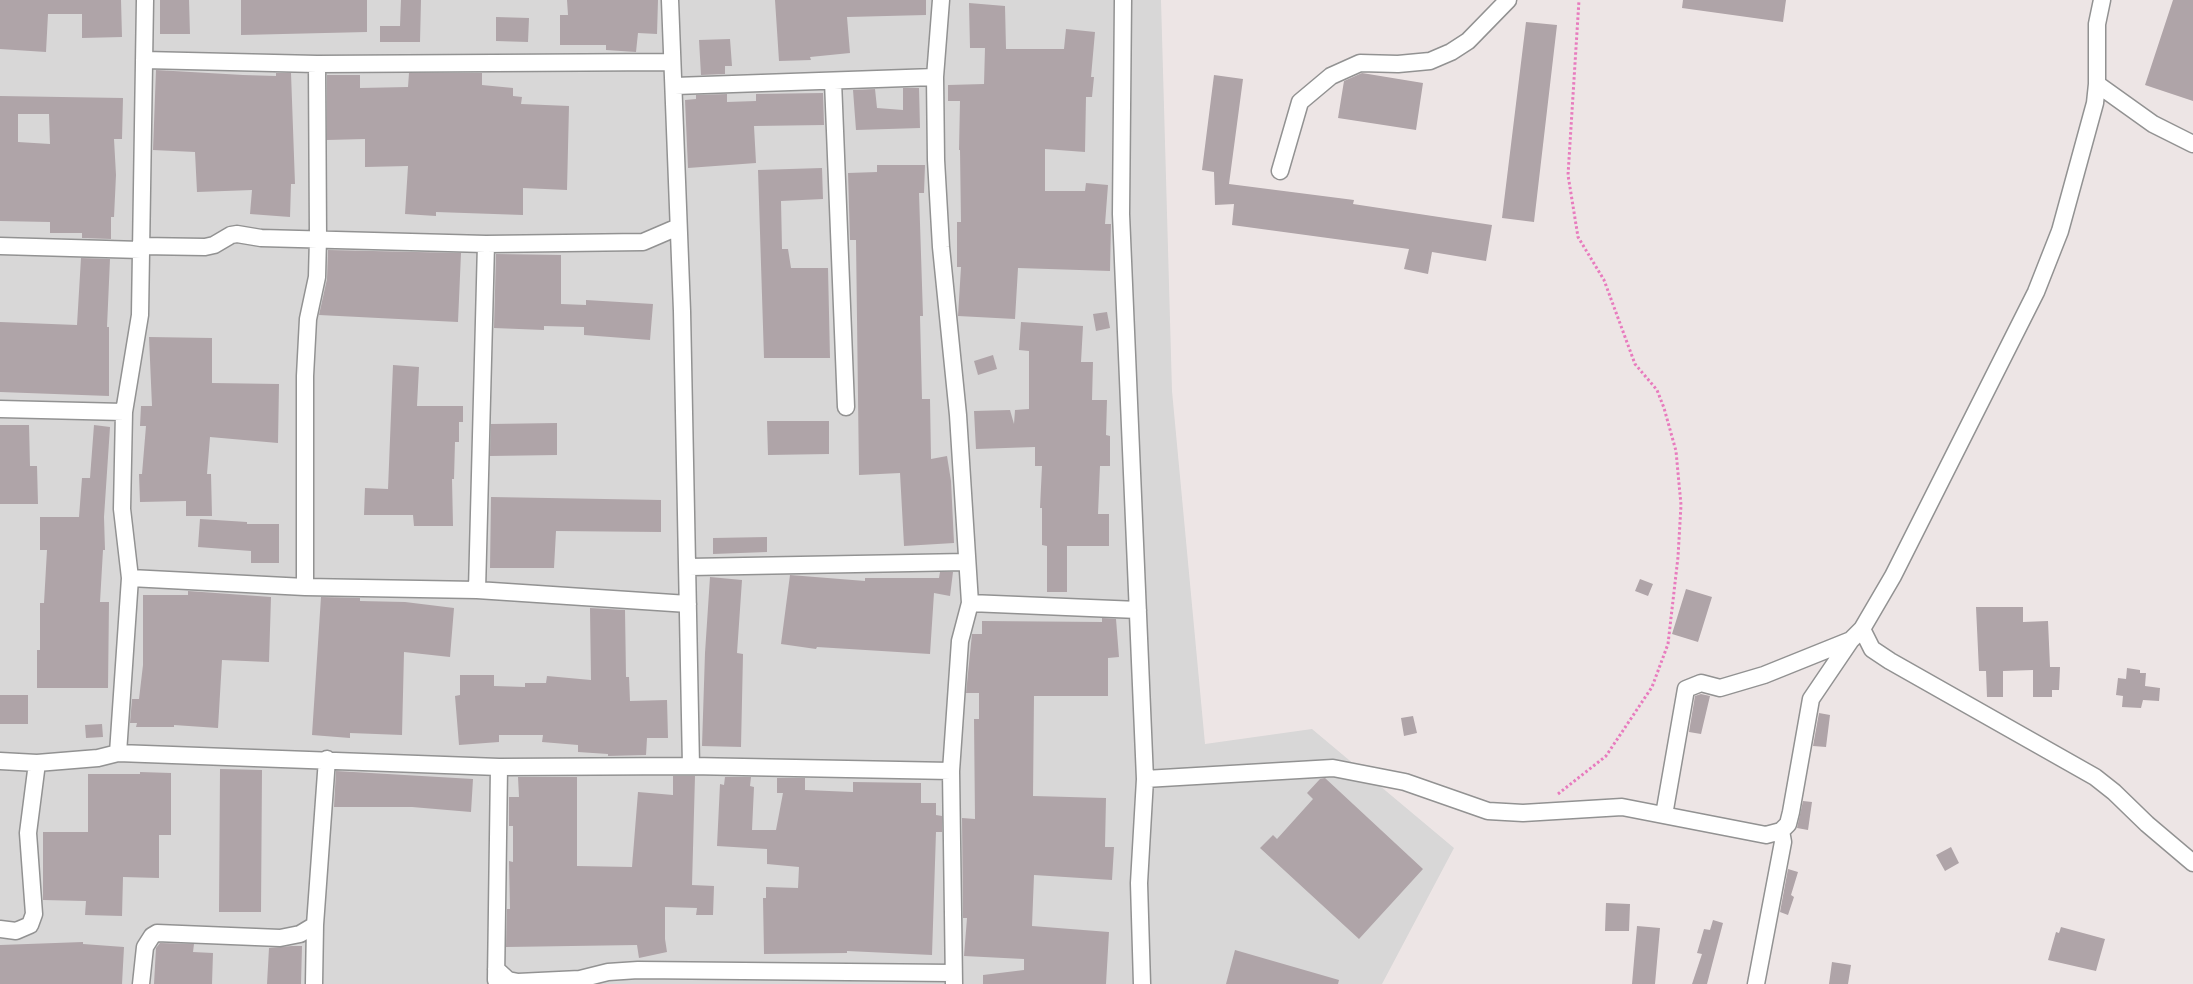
<!DOCTYPE html>
<style>
body{margin:0}
canvas{display:block;background:#ede5e5}
</style>
<canvas width="2193" height="984"></canvas>
<script>
const ctx = document.querySelector('canvas').getContext('2d');
ctx.lineJoin = 'round';
function fill(path, color) { ctx.fillStyle = color; ctx.fill(path, 'evenodd'); }
const toPath = rows => new Path2D(rows.map(r => 'M' + r).join(''));
function trace(path, color, width, dash) { ctx.strokeStyle = color; ctx.lineWidth = width; ctx.lineCap = dash ? 'butt' : 'round'; ctx.setLineDash(dash || []); ctx.stroke(path); }
fill(toPath([
 [0,0,1161,0,1172,391,1205,744,1312,729,1454,848,1382,984,0,984]
]), '#d8d7d7');
fill(toPath([
 [0,0,121,0,122,37,82,38,82,14,48,14,46,52,0,49],
 [160,0,189,0,190,34,160,34],
 [241,0,367,0,367,32,241,35],
 [401,0,421,0,420,42,380,42,380,26,400,26],
 [567,0,658,0,657,34,638,33,636,52,606,50,606,45,560,45,560,15,568,15],
 [775,0,926,0,926,15,847,17,850,53,810,57,811,60,779,61],
 [1683,0,1786,0,1783,22,1682,8],
 [2173,0,2193,0,2193,101,2145,85],
 [969,3,1005,6,1006,49,1064,49,1066,29,1095,32,1091,77,1094,77,1092,97,1086,97,1085,152,1045,149,1045,191,1085,191,1086,183,1108,185,1105,224,1111,224,1110,271,1018,268,1015,319,958,316,961,267,957,267,957,222,961,222,960,150,959,150,960,101,948,101,948,85,984,84,985,48,970,48],
 [496,17,529,18,528,42,496,41],
 [1526,22,1557,25,1534,222,1502,218],
 [730,39,732,66,725,66,725,74,701,75,699,40],
 [156,70,243,75,276,76,276,73,291,73,295,184,291,184,290,217,250,214,252,190,197,192,195,152,153,150],
 [409,73,482,73,482,85,513,88,513,96,522,97,521,104,569,106,567,190,523,188,523,215,436,212,436,216,405,214,408,166,365,167,365,139,327,140,327,75,360,75,360,88,408,87],
 [1362,73,1423,83,1416,130,1338,118,1344,81],
 [1214,75,1243,79,1229,184,1354,200,1353,204,1492,225,1486,261,1432,252,1428,274,1404,269,1409,249,1232,225,1234,204,1215,205,1214,172,1202,170],
 [903,88,919,88,920,128,856,130,853,90,875,89,877,108,903,110],
 [823,93,824,125,754,126,756,163,688,168,685,100,696,99,696,95,727,94,727,102,756,101,756,94],
 [0,96,123,98,122,139,114,139,116,175,114,217,111,217,111,239,82,238,82,233,50,233,50,222,0,221],
 [18,114,49,114,50,144,18,142],
 [877,165,925,165,924,193,919,193,923,316,920,316,922,399,930,399,931,459,947,456,951,481,954,543,904,546,900,473,859,475,856,240,850,240,848,173,877,172],
 [822,168,823,199,781,201,782,249,788,249,791,268,828,268,830,358,764,358,758,170],
 [328,250,461,253,458,322,319,315,327,279],
 [496,254,561,255,561,304,586,305,586,300,653,304,650,340,584,335,584,327,544,326,544,330,494,328],
 [81,258,110,259,107,327,109,327,109,396,0,392,0,322,77,325],
 [1107,312,1110,328,1096,331,1093,314],
 [1021,322,1083,326,1081,362,1093,362,1092,400,1107,400,1106,435,1110,436,1110,466,1100,466,1098,514,1109,514,1109,546,1067,546,1067,592,1047,592,1047,546,1042,545,1042,508,1040,508,1042,466,1035,466,1035,447,976,449,974,411,1010,410,1014,424,1015,410,1029,409,1029,351,1019,350],
 [149,337,212,338,212,383,279,384,278,443,210,437,207,474,211,474,212,516,186,516,186,501,140,502,139,474,142,474,146,426,140,426,141,406,152,406],
 [993,355,997,369,978,375,974,361],
 [393,365,419,367,417,406,463,406,463,422,459,422,459,442,455,442,454,479,452,479,453,526,414,526,413,515,364,515,365,488,388,489],
 [767,421,829,421,829,454,768,455],
 [557,423,557,455,490,456,491,424],
 [0,425,29,425,30,466,37,466,38,504,0,504],
 [94,425,110,427,104,517,105,550,103,550,100,602,109,602,108,688,37,688,37,650,40,650,40,603,44,603,47,550,40,550,40,517,79,517,82,478,90,478],
 [491,497,661,500,661,532,556,531,554,568,490,568],
 [200,519,247,522,247,524,279,524,279,563,251,563,251,551,198,547],
 [767,537,767,552,713,554,713,538],
 [940,572,953,572,950,596,934,593,930,654,817,647,816,649,781,644,790,575,865,581,865,578,939,578],
 [710,577,742,580,737,653,743,654,741,747,702,746,705,653],
 [1640,579,1653,584,1648,596,1635,591],
 [1686,589,1712,597,1698,642,1672,634],
 [188,591,271,597,269,662,222,660,218,728,174,725,174,727,136,727,137,723,130,723,132,699,139,699,143,665,143,595,188,595],
 [321,597,360,598,360,601,405,602,454,608,450,657,404,652,402,735,350,733,350,738,312,735],
 [1976,607,2023,607,2023,622,2048,621,2050,667,2060,667,2059,690,2052,690,2052,697,2033,697,2033,670,2003,671,2003,697,1987,697,1986,671,1979,671],
 [590,608,625,610,626,677,629,677,630,701,667,700,668,738,647,738,646,755,608,756,608,754,578,752,578,745,542,742,543,735,499,735,499,742,459,745,455,696,460,695,460,675,494,675,494,686,525,687,525,683,546,683,547,676,591,680],
 [1102,618,1116,619,1119,657,1108,658,1108,696,1034,696,1033,796,1106,798,1105,847,1114,847,1112,880,1034,875,1032,926,1109,932,1106,984,983,984,983,975,1024,970,1024,959,964,956,967,918,963,918,962,818,975,819,974,719,979,719,979,693,966,693,972,634,982,634,982,621,1102,622],
 [2127,668,2140,670,2140,673,2146,673,2145,686,2160,688,2159,701,2143,700,2141,708,2122,707,2123,696,2116,695,2118,678,2126,679],
 [1701,694,1710,696,1701,734,1689,732,1695,696],
 [0,695,28,695,28,724,0,724],
 [1819,713,1830,715,1826,747,1813,746],
 [1413,716,1417,733,1404,736,1401,718],
 [102,724,103,737,86,738,85,725],
 [220,769,262,770,261,912,219,912],
 [336,771,473,779,471,812,412,807,334,807],
 [140,772,171,773,171,835,159,835,159,878,123,877,122,916,85,915,86,901,43,900,43,832,88,832,88,774,140,774],
 [673,776,695,776,692,885,714,886,713,915,696,915,697,908,665,907,665,939,667,952,639,958,637,945,506,947,507,909,510,909,509,861,513,862,513,826,509,826,509,797,519,797,518,777,577,777,577,866,632,867,638,792,673,795],
 [725,777,751,777,750,786,754,787,752,830,776,830,783,793,777,793,777,778,805,778,805,790,853,792,853,782,921,783,921,803,936,803,936,815,942,816,942,832,936,832,932,955,847,951,847,953,764,954,763,898,766,898,766,887,798,888,799,867,767,864,767,849,717,846,720,784,724,785],
 [1325,778,1423,869,1359,939,1260,848,1273,835,1277,839,1313,799,1307,793,1320,779],
 [1803,801,1812,802,1808,830,1797,828],
 [1951,847,1959,863,1945,871,1936,855],
 [1788,869,1798,872,1791,895,1794,897,1788,915,1780,912],
 [1606,903,1630,904,1629,931,1605,931],
 [1713,920,1723,923,1707,984,1692,984,1702,954,1697,953,1704,929,1710,930],
 [1637,926,1660,928,1655,984,1632,984],
 [2061,927,2105,939,2096,971,2048,960,2056,932,2059,933],
 [83,942,83,944,124,947,122,984,0,984,0,945],
 [160,943,194,944,193,952,213,953,212,984,154,984,156,948],
 [292,946,302,946,301,984,267,984,269,948],
 [1235,950,1339,980,1338,984,1226,984],
 [1832,962,1851,965,1848,984,1829,984]
]), '#afa4a8');
const minor = toPath([
 [670,0,682,311,691,766],
 [941,0,935,77,936,160,941,247,958,415,970,603,960,641,951,771,954,984],
 [1123,0,1121,214,1145,779,1139,883,1142,984],
 [144,60,317,64,672,62],
 [833,81,846,407],
 [2097,84,2153,124,2193,144],
 [675,86,935,77],
 [1280,171,1300,102,1331,76,1360,63,1398,64,1430,61,1451,52,1468,41,1508,0],
 [0,246,141,250],
 [141,246,205,247,214,245,231,235,237,234,261,238,486,244,643,242,678,227],
 [0,409,124,412],
 [689,567,967,562],
 [130,578,305,587,477,590,688,604],
 [305,587,305,376,308,319,317,277,318,238,317,64],
 [477,590,486,244],
 [970,603,1138,610],
 [1862,629,1872,649,1890,661,2095,777,2114,792,2147,824,2193,863],
 [118,753,130,578,122,509,124,412,140,315,145,0],
 [0,761,37,763,98,758,118,753,499,767,691,766,951,771],
 [1145,779,1333,768,1405,782,1488,811,1523,813,1622,807,1766,835,1781,831,1788,824,1791,812,1811,699,1851,640,1862,629,1893,576,2036,292,2060,231,2095,103,2097,84,2097,24,2102,0],
 [1664,815,1686,689,1701,683,1720,688,1764,675,1851,640],
 [0,929,16,931,30,925,34,914,28,833,37,763],
 [496,969,508,980,518,982,580,979,608,972,638,970,953,973],
 [496,980,499,767],
 [141,984,145,947,152,936,157,933,280,938,300,934,315,925],
 [314,984,315,925,327,759],
 [1756,984,1783,842,1781,831]
]);
trace(minor, '#929292', 19);
trace(toPath([
 [1558,794,1606,756,1652,687,1668,644,1678,557,1681,505,1676,451,1664,408,1657,390,1635,364,1604,280,1578,237,1568,175,1579,0]
]), '#e87bbe', 3, [2.5, 2.5]);
trace(minor, '#fff', 16);
</script>
